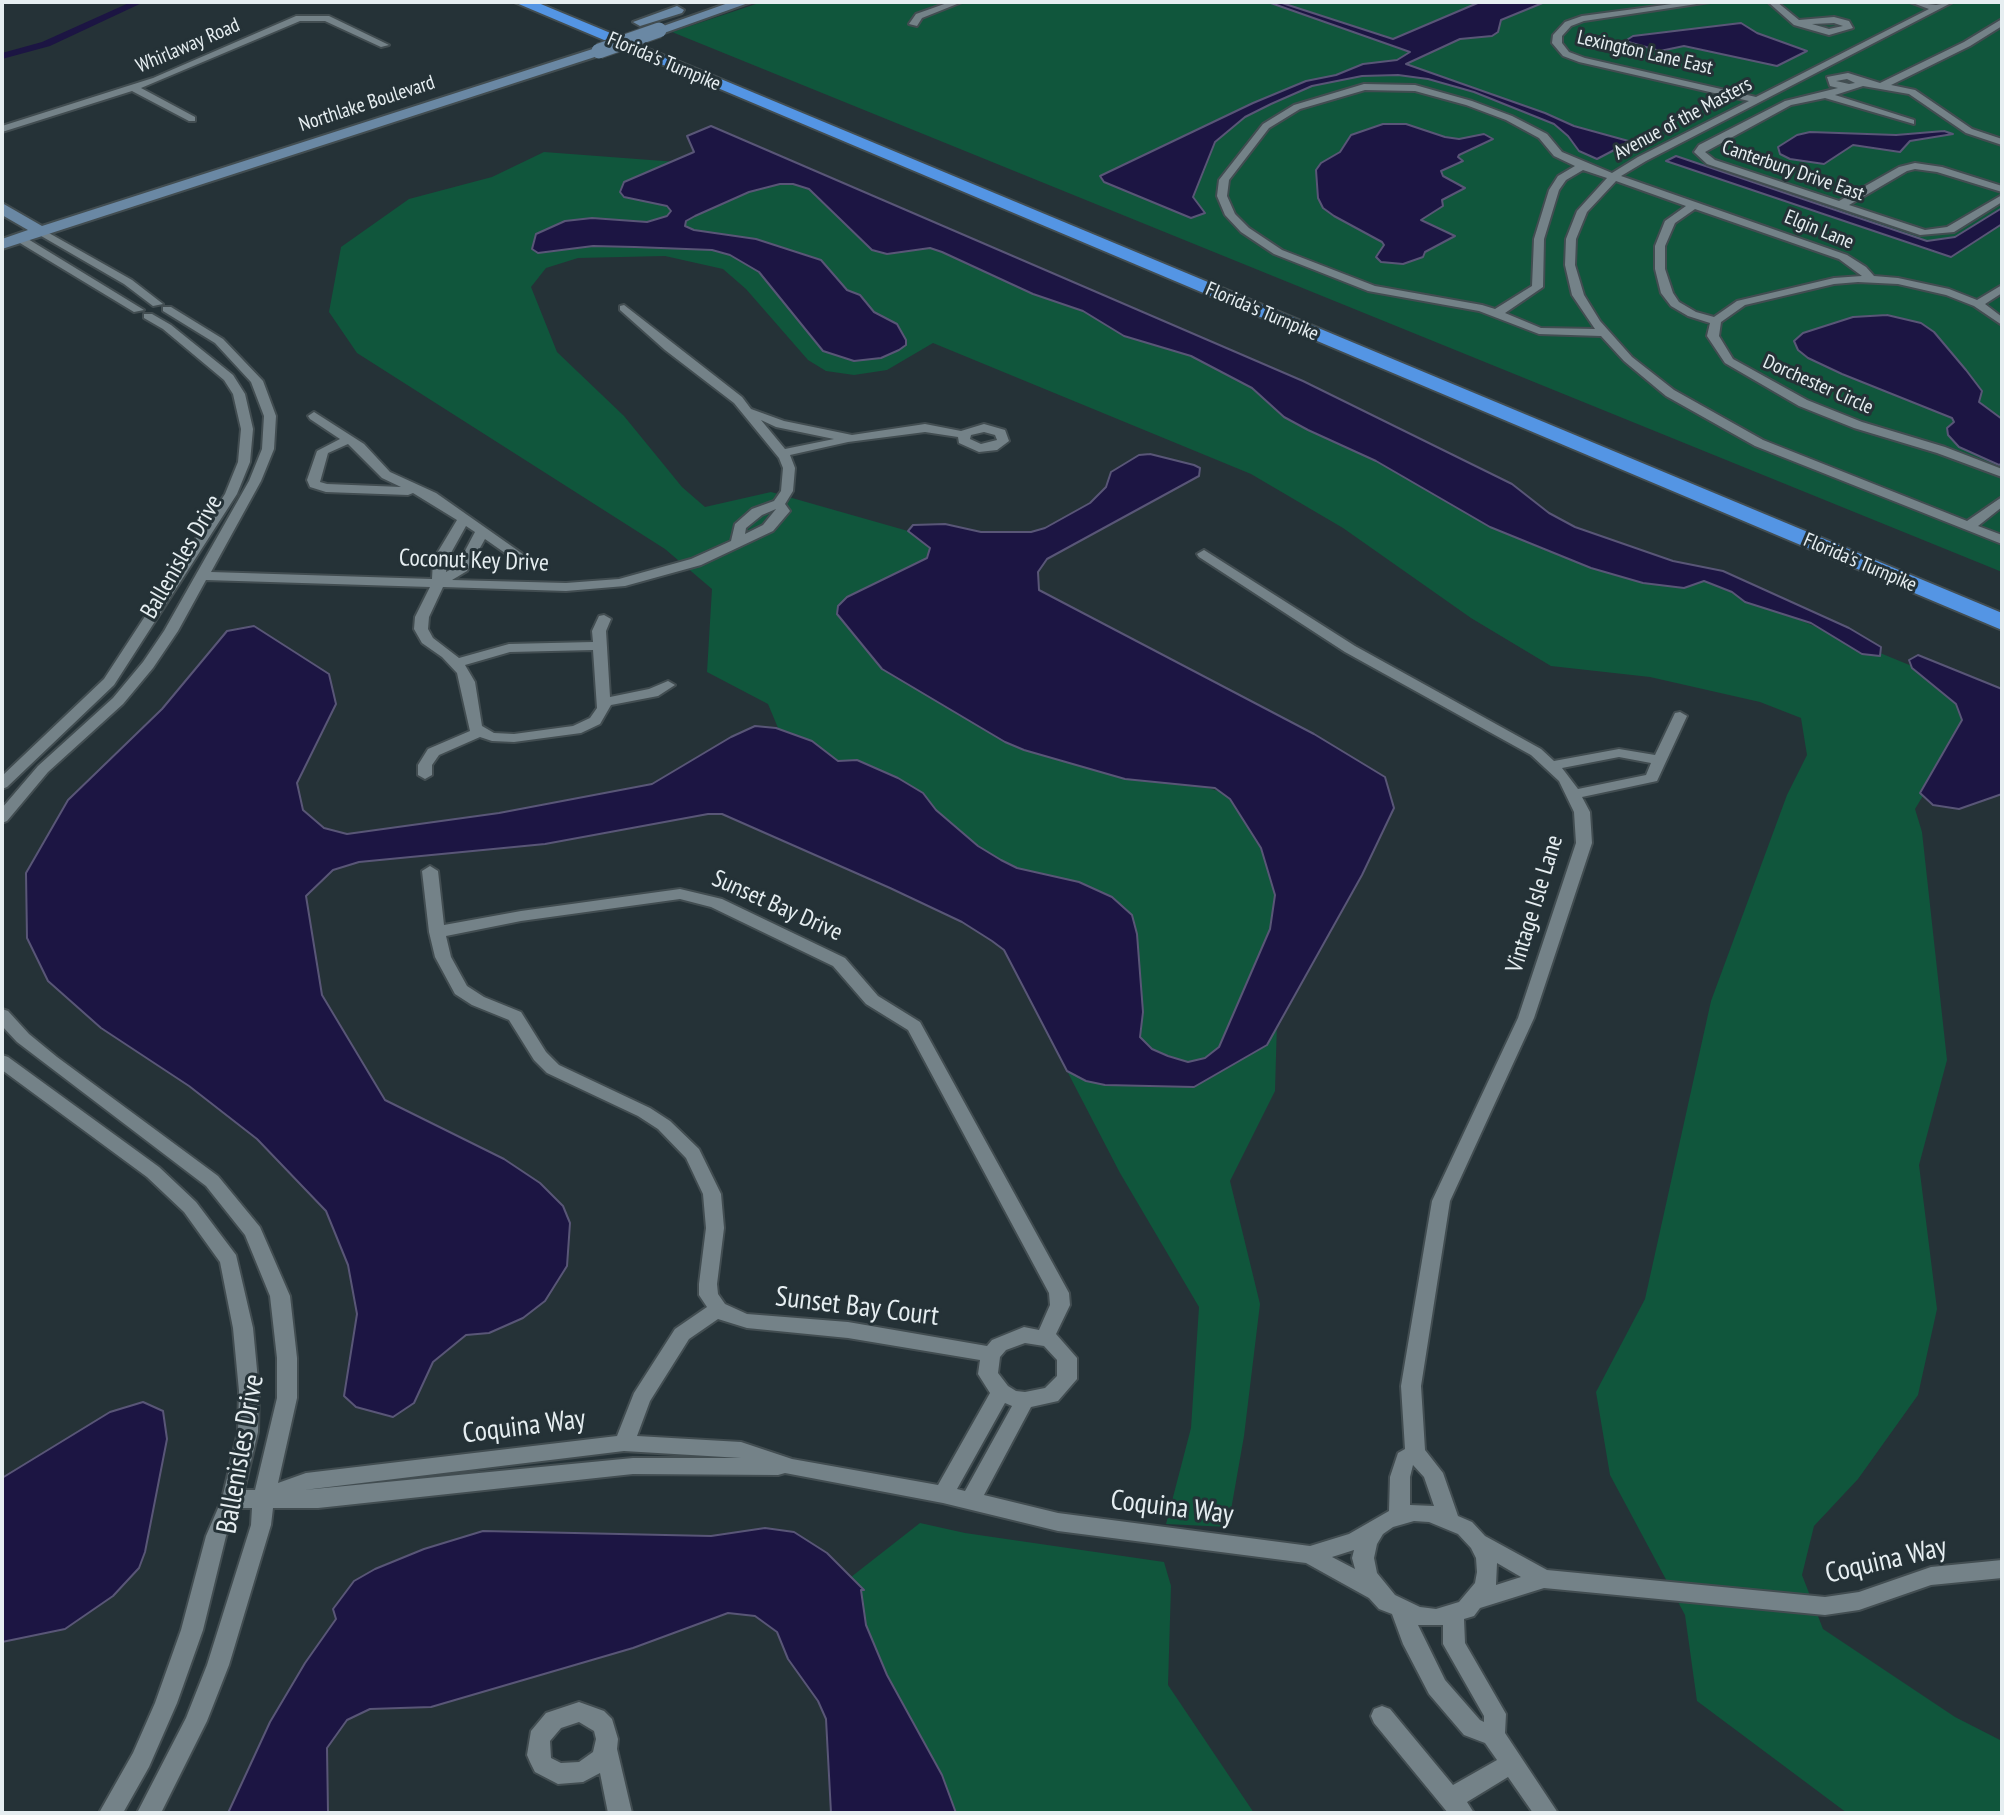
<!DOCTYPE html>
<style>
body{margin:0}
#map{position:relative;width:2004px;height:1815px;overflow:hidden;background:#253237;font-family:"PT Sans Narrow",sans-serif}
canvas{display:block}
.frame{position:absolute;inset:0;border:4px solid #e6eef1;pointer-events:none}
</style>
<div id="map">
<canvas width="2004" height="1815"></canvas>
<div class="frame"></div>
</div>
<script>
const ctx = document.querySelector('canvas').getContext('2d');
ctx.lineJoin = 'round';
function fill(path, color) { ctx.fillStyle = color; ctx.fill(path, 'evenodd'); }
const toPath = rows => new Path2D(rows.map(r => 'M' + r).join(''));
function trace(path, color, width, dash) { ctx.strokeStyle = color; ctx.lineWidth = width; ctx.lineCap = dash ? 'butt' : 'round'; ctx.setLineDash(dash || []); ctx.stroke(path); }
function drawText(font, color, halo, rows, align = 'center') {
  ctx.font = font + ' "PT Sans Narrow",sans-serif'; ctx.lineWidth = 6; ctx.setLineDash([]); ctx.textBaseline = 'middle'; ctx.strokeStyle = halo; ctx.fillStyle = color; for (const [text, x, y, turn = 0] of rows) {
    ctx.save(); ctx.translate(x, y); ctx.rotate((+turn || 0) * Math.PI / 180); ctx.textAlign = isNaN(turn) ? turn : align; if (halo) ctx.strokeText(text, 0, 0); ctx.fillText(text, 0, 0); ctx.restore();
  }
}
fill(toPath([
 [762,2,2002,2,2002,572,672,32],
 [544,152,770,169,1285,395,1481,516,1704,581,1929,673,1956,704,1965,726,1915,809,1922,832,1947,1060,1919,1165,1937,1309,1918,1395,1858,1479,1814,1526,1802,1575,1823,1629,1955,1717,2002,1741,2002,1813,1847,1813,1697,1701,1685,1615,1610,1475,1596,1392,1645,1299,1711,1001,1787,795,1807,755,1801,718,1760,702,1650,677,1551,666,1471,618,1343,528,1251,474,933,343,887,370,854,375,826,371,808,360,746,289,723,269,665,256,578,258,546,268,531,287,557,352,624,416,682,487,705,507,771,492,908,531,945,549,1030,737,1246,799,1287,873,1279,952,1275,1091,1230,1181,1260,1304,1244,1436,1228,1527,1166,1524,1191,1428,1199,1307,1120,1173,1067,1071,1121,959,1037,886,786,747,768,704,707,672,712,589,665,549,357,353,329,312,341,247,409,199,492,177],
 [920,1523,965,1533,1164,1562,1171,1586,1168,1685,1254,1813,914,1813,837,1588]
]), '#10563c');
const water = toPath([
 [1268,2,1279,2,1393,39,1480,2,1545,2,1501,20,1498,32,1492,36,1460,39,1406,64,1545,113,1574,126,1643,145,1633,150,1620,147,1597,159,1579,151,1568,136,1554,124,1474,92,1428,79,1398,75,1362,76,1312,86,1271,104,1245,117,1215,142,1193,197,1205,213,1191,218,1104,182,1100,176,1253,103,1306,81,1336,75,1363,64,1397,60,1410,52,1268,2],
 [1741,23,1757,33,1807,51,1777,66,1684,46,1660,51,1625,41,1633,36,1741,23],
 [1383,124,1406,124,1445,137,1459,139,1484,134,1493,139,1459,155,1458,157,1463,161,1441,171,1443,176,1465,188,1442,200,1443,206,1421,220,1455,236,1425,252,1423,257,1403,264,1381,262,1376,257,1384,245,1382,242,1334,216,1323,208,1318,198,1316,170,1321,163,1340,152,1351,135,1383,124],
 [711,126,1303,381,1512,484,1549,513,1575,527,1673,561,1723,571,1849,628,1881,647,1880,656,1862,654,1811,623,1745,602,1732,592,1704,581,1684,588,1643,583,1591,568,1490,527,1376,461,1308,430,1284,417,1252,388,1191,356,1124,336,1083,311,1033,294,942,252,930,248,887,254,872,250,809,189,793,184,780,184,749,192,695,216,686,221,685,226,694,230,756,239,821,260,847,290,860,295,874,312,897,324,906,340,906,345,899,350,881,358,854,361,823,351,759,272,730,255,712,250,635,247,593,246,538,253,532,249,536,234,565,221,592,218,647,222,667,216,671,211,667,206,624,197,620,192,624,182,694,152,687,136,711,126],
 [1944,131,1953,134,1910,141,1900,152,1853,145,1824,164,1790,159,1780,154,1778,147,1797,135,1810,132,1896,135,1944,131],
 [1676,156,1927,241,1955,237,2002,208,2002,224,1951,257,1666,161,1676,156],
 [1887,315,1921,323,1934,332,1966,370,1982,391,1979,402,2002,419,2002,463,1999,465,1959,447,1948,435,1947,428,1954,422,1952,418,1842,374,1808,358,1798,350,1794,341,1803,333,1853,317,1887,315],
 [1150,454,1194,465,1200,468,1199,476,1047,559,1038,572,1039,590,1314,734,1385,777,1394,808,1362,875,1267,1045,1194,1087,1105,1085,1086,1081,1067,1071,1004,950,992,941,962,922,890,888,722,814,708,814,545,844,359,862,333,870,306,896,322,995,385,1100,504,1159,540,1183,563,1206,570,1223,567,1266,545,1301,523,1318,489,1333,466,1335,433,1362,414,1403,393,1417,356,1407,344,1396,357,1314,348,1265,326,1211,257,1139,189,1086,101,1028,48,981,27,938,26,873,68,800,162,709,227,631,254,626,329,674,336,704,297,783,303,810,324,828,347,834,499,813,652,784,731,737,755,726,776,728,812,741,838,761,857,760,898,778,923,793,936,810,978,846,1001,860,1017,868,1079,882,1112,897,1132,915,1137,934,1143,1012,1140,1037,1152,1049,1168,1056,1188,1062,1205,1058,1219,1047,1270,929,1275,895,1261,848,1230,799,1215,788,1125,779,1024,750,1005,742,882,669,837,614,838,606,847,597,927,558,930,548,908,531,913,525,945,524,981,532,1031,532,1045,528,1090,503,1106,487,1111,472,1139,455,1150,454],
 [1918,655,2002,689,2002,794,1959,809,1933,805,1920,793,1962,720,1956,704,1912,668,1909,660,1918,655],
 [143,1402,163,1411,167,1439,145,1552,139,1568,113,1596,65,1629,2,1642,2,1478,110,1412,143,1402],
 [765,1528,794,1532,827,1553,864,1590,861,1590,866,1625,887,1675,942,1775,956,1813,831,1813,826,1719,818,1701,788,1659,777,1632,755,1616,728,1613,633,1648,431,1707,370,1709,347,1720,327,1748,328,1813,228,1813,270,1722,305,1663,336,1619,333,1609,354,1581,375,1569,424,1549,483,1531,711,1536,765,1528]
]);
fill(water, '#1c1543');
trace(water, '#595677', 2);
fill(toPath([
 [131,2,144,2,50,46,2,59,2,53,42,42,131,2]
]), '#1c1543');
const street = toPath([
 [950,2,962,2,922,18,917,26,909,24,916,14,950,2],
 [1687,2,1710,2,1584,21,1571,26,1562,36,1562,43,1569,52,1585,58,1756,97,1929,9,1910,2,1936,5,1953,2,1646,161,1621,176,1847,255,1866,267,1874,276,1898,278,1949,289,1977,300,2002,285,2002,293,1985,304,2002,317,2002,325,1974,306,1946,295,1898,284,1858,282,1834,284,1745,305,1721,322,1719,336,1733,359,1807,400,1862,422,1945,447,2002,469,2002,477,1937,453,1854,428,1799,406,1725,363,1707,336,1710,323,1688,316,1671,306,1661,293,1655,269,1655,246,1665,221,1686,206,1616,181,1587,212,1576,239,1575,265,1584,295,1600,321,1632,357,1674,390,1763,440,1967,521,2002,497,2002,507,1978,526,2002,535,2002,544,1755,446,1666,396,1624,361,1601,336,1539,334,1479,311,1368,291,1274,254,1241,232,1225,215,1217,196,1219,180,1263,124,1294,105,1364,84,1415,85,1472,101,1512,116,1547,134,1562,152,1612,173,1638,157,1749,101,1579,62,1563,56,1552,43,1553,35,1565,22,1582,16,1687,2],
 [1365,90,1415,91,1466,105,1506,120,1539,138,1554,156,1575,166,1558,176,1549,190,1534,239,1532,286,1495,309,1482,305,1375,286,1282,250,1249,228,1235,214,1227,196,1229,180,1269,128,1300,109,1365,90],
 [1583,170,1607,178,1577,211,1566,239,1565,265,1572,295,1595,329,1541,328,1505,313,1543,287,1544,239,1559,190,1566,180,1583,170],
 [1695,209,1839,259,1862,276,1834,278,1737,301,1714,317,1696,312,1679,302,1673,293,1665,269,1665,246,1675,223,1695,209],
 [1768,2,1777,2,1799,20,1834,17,1849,21,1853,28,1829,35,1794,25,1768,2],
 [1834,23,1843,26,1829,29,1812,24,1834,23],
 [296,16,329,16,389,45,381,47,325,21,300,21,141,88,195,117,195,121,189,121,132,91,2,132,2,126,153,78,296,16],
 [2002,19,2002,26,1970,46,1891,85,1915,90,1972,129,2002,139,2002,145,1966,133,1909,94,1863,86,1835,95,1914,120,1914,124,1825,98,1791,105,1705,152,1715,160,1839,201,1899,167,1915,163,1942,167,2002,186,2002,192,1937,172,1915,169,1907,171,1849,205,1925,230,1947,227,2002,195,2002,202,1954,232,1920,235,1707,164,1694,152,1699,145,1785,101,1838,88,1830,86,1827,77,1848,73,1880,83,1964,42,2002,19],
 [1847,79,1855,83,1849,84,1836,81,1847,79],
 [40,228,132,280,163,304,153,306,124,284,36,233,36,229,40,228],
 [15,236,23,236,144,310,134,312,15,240,15,236],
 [624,305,742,397,751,409,784,421,852,435,925,424,961,431,984,424,1005,430,1009,441,997,450,979,452,959,443,958,437,925,432,848,442,790,455,795,468,793,491,785,504,790,511,773,531,701,565,625,586,566,591,443,587,429,617,428,629,433,638,459,658,509,644,593,642,592,631,599,616,604,615,611,619,606,631,610,697,649,689,668,681,675,685,658,696,611,705,600,724,581,733,514,742,492,741,480,737,439,755,432,765,432,775,425,779,418,775,418,765,428,749,470,731,457,673,442,657,422,643,414,629,415,617,430,587,206,580,178,631,153,668,123,704,48,772,7,821,2,823,2,808,38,766,113,698,143,662,164,631,249,481,262,449,264,416,251,382,215,343,163,311,163,307,171,307,223,339,263,381,276,416,274,449,261,481,211,572,432,579,433,560,457,520,413,493,408,495,326,492,310,487,307,480,317,451,340,439,310,419,308,416,314,412,364,444,390,472,436,493,527,557,525,560,515,560,485,539,467,571,452,580,566,583,619,579,691,559,731,541,735,524,752,509,774,501,781,491,783,468,779,458,734,403,665,350,620,310,620,306,624,305],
 [761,420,776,427,834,439,785,449,761,420],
 [984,432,995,435,997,440,981,444,970,439,971,435,984,432],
 [348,444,382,478,401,487,327,484,320,482,328,453,348,444],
 [776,509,763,525,745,534,746,528,762,515,776,509],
 [466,526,475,532,457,566,446,572,447,560,466,526],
 [593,650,597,708,590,718,573,726,514,734,494,733,482,726,475,682,465,665,510,652,593,650],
 [144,314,152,314,171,325,233,375,245,394,253,429,250,462,237,494,114,685,7,787,2,789,2,776,104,679,225,494,238,462,241,429,233,394,224,380,163,329,144,318,144,314],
 [1204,550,1355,646,1541,749,1554,761,1619,749,1655,755,1675,713,1680,712,1687,716,1657,781,1582,797,1590,812,1592,843,1534,1018,1450,1201,1421,1386,1425,1450,1443,1473,1458,1516,1472,1522,1485,1536,1547,1570,1825,1597,1859,1592,1931,1567,2002,1560,2002,1578,1931,1585,1859,1610,1825,1615,1544,1588,1480,1608,1474,1616,1464,1619,1465,1643,1506,1714,1505,1733,1558,1813,1533,1813,1508,1777,1467,1802,1474,1813,1448,1813,1374,1723,1371,1716,1374,1709,1382,1706,1390,1709,1453,1785,1497,1760,1485,1743,1464,1735,1429,1694,1403,1644,1392,1614,1379,1609,1369,1598,1306,1563,1058,1531,943,1503,785,1473,778,1475,633,1474,318,1508,273,1508,271,1525,229,1665,207,1721,161,1813,137,1813,186,1718,207,1665,251,1525,252,1508,239,1508,226,1536,203,1630,177,1703,149,1767,123,1813,99,1813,133,1753,155,1703,181,1630,206,1536,222,1499,238,1432,239,1391,233,1328,220,1262,184,1212,147,1177,2,1070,2,1055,8,1057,159,1167,196,1202,236,1255,253,1328,259,1391,258,1432,244,1490,255,1490,277,1398,277,1358,270,1296,245,1235,206,1186,17,1042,2,1026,2,1009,8,1011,29,1034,57,1057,218,1176,260,1227,290,1296,297,1358,297,1398,278,1483,306,1473,617,1436,634,1393,675,1329,707,1307,699,1295,699,1284,706,1228,703,1194,686,1158,658,1129,638,1116,547,1073,534,1060,509,1020,472,1005,455,994,435,957,429,932,422,871,430,866,438,871,444,925,521,911,680,889,722,899,845,958,878,996,920,1022,1069,1293,1070,1305,1056,1334,1077,1358,1077,1379,1058,1401,1031,1407,984,1495,1058,1513,1310,1546,1349,1534,1389,1511,1390,1477,1398,1453,1405,1449,1401,1386,1432,1201,1518,1018,1576,843,1574,812,1559,781,1531,755,1345,652,1199,557,1197,554,1204,550],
 [1619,757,1651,763,1646,775,1578,789,1562,768,1619,757],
 [680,899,711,907,833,966,866,1004,908,1030,1049,1293,1050,1305,1039,1330,1024,1327,992,1340,987,1346,848,1322,747,1314,725,1304,718,1294,717,1284,724,1228,721,1194,699,1149,670,1121,650,1108,559,1065,546,1052,521,1012,484,997,467,986,451,957,446,936,521,921,680,899],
 [718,1319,747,1328,848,1338,980,1360,978,1374,990,1393,938,1485,792,1459,741,1442,637,1436,650,1401,689,1339,718,1319],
 [1025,1343,1044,1346,1057,1360,1057,1376,1045,1388,1025,1392,1016,1391,1008,1386,998,1373,1000,1357,1006,1350,1025,1343],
 [1005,1403,1012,1406,965,1491,957,1489,1005,1403],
 [624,1451,741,1458,633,1458,304,1490,624,1451],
 [1413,1465,1424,1477,1434,1506,1410,1505,1410,1477,1413,1465],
 [1414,1521,1429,1522,1458,1534,1471,1548,1476,1558,1477,1572,1475,1583,1459,1602,1436,1609,1420,1607,1395,1595,1377,1573,1374,1558,1377,1544,1383,1534,1393,1527,1414,1521],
 [1354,1550,1352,1558,1355,1569,1332,1557,1354,1550],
 [1497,1563,1521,1577,1496,1585,1497,1563],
 [1418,1625,1443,1625,1443,1644,1484,1716,1484,1722,1480,1720,1445,1680,1418,1625],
 [579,1702,604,1711,612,1719,618,1739,617,1749,632,1813,608,1813,600,1773,583,1782,558,1784,535,1772,530,1762,527,1755,531,1731,546,1713,579,1702],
 [579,1722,594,1731,596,1739,593,1752,579,1762,561,1763,551,1758,550,1741,561,1728,579,1722]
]);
const secondary = toPath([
 [731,2,751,2,664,33,652,30,731,2],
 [677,6,684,10,682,13,640,26,633,22,677,6],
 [599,47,604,48,604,54,2,249,2,239,28,230,2,215,2,203,42,226,599,47]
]);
const highway = toPath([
 [514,2,536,2,2002,613,2002,630,514,2]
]);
trace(street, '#424d51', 4);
trace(secondary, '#424d51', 4);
trace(highway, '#424d51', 4);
fill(street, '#748288');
fill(secondary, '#6a88a4');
fill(highway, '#5495e4');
const secondaryBridge = toPath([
 [599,51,659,30]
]);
trace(secondaryBridge, '#424d51', 17, []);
trace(secondaryBridge, '#6a88a4', 15);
drawText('20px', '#e6eef1', '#253237', [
 ["Whirlaway Road",188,46,-23],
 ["Lexington Lane East",1645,53,13],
 ["Florida's Turnpike",664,62,23],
 ["Northlake Boulevard",367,104,-18],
 ["Avenue of the Masters",1683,119,-28],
 ["Canterbury Drive East",1793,171,19],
 ["Elgin Lane",1819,230,22],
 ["Florida's Turnpike",1262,312,23],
 ["Dorchester Circle",1818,385,24],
 ["Florida's Turnpike",1860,563,23]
]);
drawText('24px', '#e6eef1', '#253237', [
 ["Ballenisles Drive",182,557,-60],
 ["Coconut Key Drive",474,561,2],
 ["Vintage Isle Lane",1535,904,-73],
 ["Sunset Bay Drive",777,906,24]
]);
drawText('28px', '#e6eef1', '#253237', [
 ["Sunset Bay Court",857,1307,7],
 ["Coquina Way",524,1427,-7],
 ["Ballenisles Drive",241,1454,-80],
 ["Coquina Way",1172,1508,7],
 ["Coquina Way",1886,1561,-13]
]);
</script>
